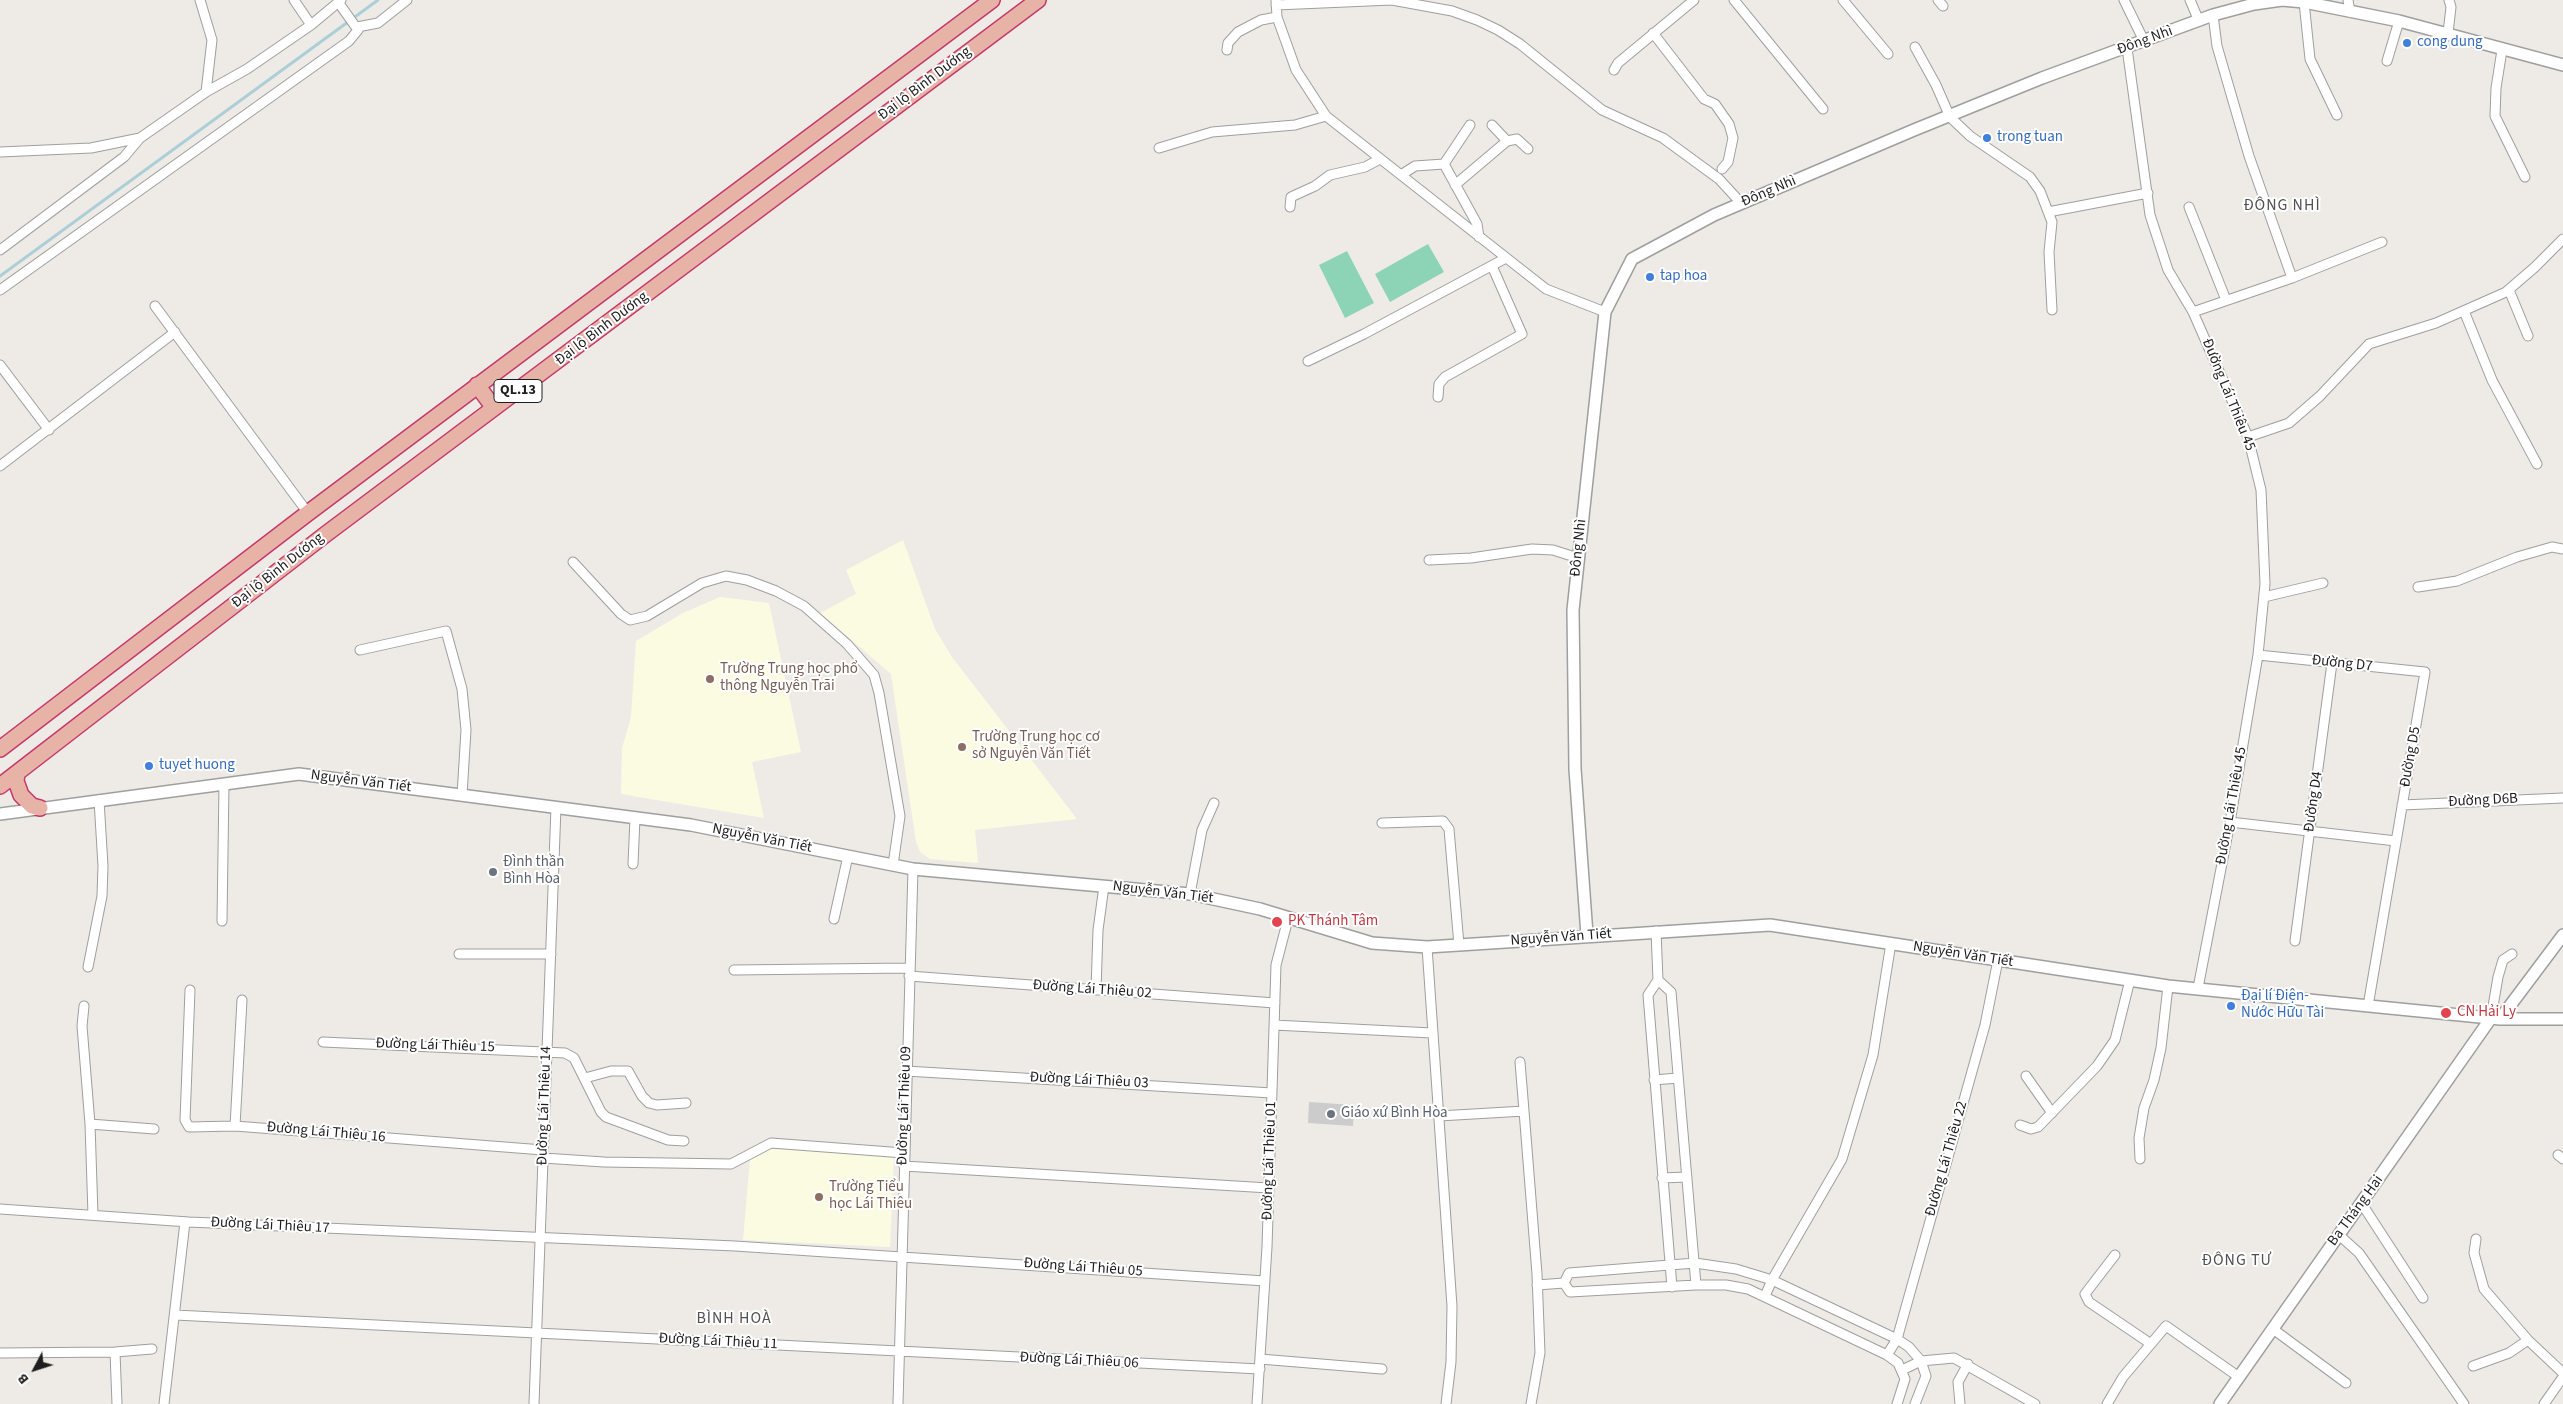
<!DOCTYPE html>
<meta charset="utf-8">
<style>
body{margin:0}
#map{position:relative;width:2563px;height:1404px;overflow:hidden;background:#eeebe6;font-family:"Source Sans 3",sans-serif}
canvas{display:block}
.north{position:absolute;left:10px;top:1344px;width:50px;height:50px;-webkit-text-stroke:4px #fff;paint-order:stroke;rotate:230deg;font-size:14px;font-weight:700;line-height:20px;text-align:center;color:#1e1e1e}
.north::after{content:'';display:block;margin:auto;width:18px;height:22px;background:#1e1e1e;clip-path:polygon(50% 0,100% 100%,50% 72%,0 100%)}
</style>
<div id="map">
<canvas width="2563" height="1404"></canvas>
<div class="north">B</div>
</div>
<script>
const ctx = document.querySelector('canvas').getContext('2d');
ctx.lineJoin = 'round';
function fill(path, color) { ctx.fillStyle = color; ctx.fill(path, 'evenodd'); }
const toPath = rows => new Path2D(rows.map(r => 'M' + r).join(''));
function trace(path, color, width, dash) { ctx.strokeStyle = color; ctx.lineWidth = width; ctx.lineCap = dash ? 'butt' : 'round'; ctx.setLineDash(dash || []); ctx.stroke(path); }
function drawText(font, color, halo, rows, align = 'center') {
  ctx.font = font + ' "Source Sans 3",sans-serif'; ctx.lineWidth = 4; ctx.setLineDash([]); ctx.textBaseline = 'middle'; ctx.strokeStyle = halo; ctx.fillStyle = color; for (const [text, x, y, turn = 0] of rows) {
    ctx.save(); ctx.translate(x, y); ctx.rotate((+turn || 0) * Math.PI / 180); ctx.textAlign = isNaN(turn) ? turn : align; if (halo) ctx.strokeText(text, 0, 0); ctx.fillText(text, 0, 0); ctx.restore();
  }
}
fill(toPath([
 [903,540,935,629,952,657,1077,819,975,830,978,863,930,859,920,852,916,842,891,674,820,613,856,594,846,570],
 [720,597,769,603,801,752,752,762,764,818,621,794,622,748,631,717,636,641,683,613],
 [751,1148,894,1155,890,1247,743,1240]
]), '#fbfbe2');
fill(toPath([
 [1309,1102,1354,1105,1353,1126,1308,1123]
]), '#ccc');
fill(toPath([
 [1428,244,1444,272,1390,302,1375,274],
 [1347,251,1374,303,1345,318,1319,265]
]), '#8dd4b7');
trace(toPath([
 [0,276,378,0]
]), '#abced7', 3);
const minor = toPath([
 [200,0,212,40,206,92],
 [294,0,311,25],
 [1276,0,1277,17,1296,70,1326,116,1546,289,1605,312],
 [1734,0,1823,109],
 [1843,0,1888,54],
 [1938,0,1943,6],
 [2124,0,2144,41],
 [2190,0,2199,21],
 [2348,0,2350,12],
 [2304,2,2310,59,2337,115],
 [1276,5,1392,0,1452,11,1477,20,1498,30,1520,44,1602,110,1663,138,1719,179,1741,203],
 [2213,15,2217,46,2249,156,2292,278],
 [357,27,378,23,407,0],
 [1653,33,1704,99,1715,104,1729,124,1733,138,1728,162,1722,169],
 [2448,33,2451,7,2449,0],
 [1915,47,1936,85,1950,117,1970,136,2030,177,2040,191,2052,222,2049,252,2052,310],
 [2127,48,2150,215,2168,270,2193,312,2248,437,2261,490,2265,584,2258,655,2230,822,2198,988],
 [1227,50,1228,43,1238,32,1261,20,1277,17],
 [2502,50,2496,88,2495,116,2525,177],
 [2387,61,2399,21],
 [1614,70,1618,63,1694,0],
 [1492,125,1507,141,1517,139,1528,149],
 [1159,148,1212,132,1295,125,1326,116],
 [0,152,91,148,140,138,206,92,247,69,311,25,341,0],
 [1444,164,1477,224,1479,237],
 [1401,175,1415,166,1444,164,1470,125],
 [1455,185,1507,141],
 [1290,207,1291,197,1315,186,1330,175,1365,167,1380,159],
 [2189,207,2226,300],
 [2048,212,2148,193],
 [0,250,124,157,140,138],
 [0,290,349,41,358,30,338,2],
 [2509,290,2528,336],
 [155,306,308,513],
 [2464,311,2492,380,2537,464],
 [2193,312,2292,278,2382,242],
 [1308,361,1364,334,1506,258],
 [0,365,49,430],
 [1438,397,1439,384,1445,377,1522,334,1492,266],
 [2248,437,2289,423,2320,396,2369,344,2436,323,2506,292,2535,267,2563,239],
 [0,466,175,332],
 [1429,560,1471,558,1532,549,1553,550,1578,558],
 [573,562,621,614,630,620,647,616,702,583,726,576,747,580,776,591,804,606,847,644,874,675,879,693,900,816,893,865],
 [2418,587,2457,581,2517,557,2552,547,2563,549],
 [2264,597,2323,583],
 [360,650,446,631,462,689,466,730,462,795],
 [2258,655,2425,672,2368,1006],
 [2402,805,2563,798],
 [2230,822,2396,841],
 [1382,823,1443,821,1449,829,1459,945],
 [633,864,635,818],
 [1190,894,1202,830,1214,803],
 [834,919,848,856],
 [222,921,224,784],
 [1656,931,1658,980,1648,995,1672,1287],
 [2295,941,2332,663],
 [1427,947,1452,1306,1451,1362,1446,1404],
 [459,954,551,954],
 [88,967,102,896,103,866,99,800],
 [734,970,909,968],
 [909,976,1275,1003],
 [1658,980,1671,992,1696,1285],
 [190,990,185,1120,189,1127,235,1126],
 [1096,990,1098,930,1104,886],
 [242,1000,235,1126,543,1150],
 [84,1006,82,1026,90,1124,93,1215],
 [2491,1018,2498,977,2503,960,2512,954],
 [1274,1025,1432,1033],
 [323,1042,565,1053,574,1058,601,1112,606,1117,668,1140,684,1141],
 [1520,1062,1524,1111],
 [906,1071,1272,1093],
 [2026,1076,2052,1113],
 [585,1078,611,1071,628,1071,642,1096,649,1103,657,1105,686,1103],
 [1654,1080,1678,1078],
 [1439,1116,1524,1111,1537,1274,1540,1353,1531,1404],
 [90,1124,154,1129],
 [2020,1125,2031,1129,2038,1127,2097,1066,2115,1040,2130,980],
 [2558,1155,2563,1159],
 [543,1158,604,1162,731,1164,771,1143,904,1153],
 [2140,1159,2139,1138,2144,1108,2154,1080,2161,1048,2168,986],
 [904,1166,1269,1188],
 [1662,1178,1687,1177],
 [2362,1204,2423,1298],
 [0,1209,189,1222,735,1246,1265,1281],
 [2339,1235,2359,1253,2464,1404],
 [2476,1239,2474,1253,2484,1289,2528,1340,2563,1373],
 [2115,1255,2085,1294,2089,1302,2151,1344],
 [1564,1283,1569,1273,1695,1263,1736,1269,1772,1280,1897,1339,1909,1347,1921,1361,1926,1376,1915,1404],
 [1564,1283,1570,1292,1696,1285,1726,1285,1748,1289,1887,1355,1898,1363,1905,1379,1897,1404],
 [1537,1285,1564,1283],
 [1765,1296,1772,1280,1842,1159,1873,1055,1891,943],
 [175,1315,1260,1369],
 [2273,1329,2346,1383],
 [115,1352,117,1404],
 [0,1353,115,1352,152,1349],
 [1887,1355,1897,1339,1985,1025,1998,960],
 [1260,1359,1382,1369],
 [2473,1366,2509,1353,2528,1340],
 [1902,1370,1921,1361,1954,1358,2035,1404],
 [164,1404,185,1222],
 [534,1404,556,807],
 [898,1404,913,869],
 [1257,1404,1267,1247,1276,965,1288,919],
 [1960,1404,1958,1382,1968,1364],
 [2107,1404,2123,1377,2166,1326,2239,1377],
 [2544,1404,2563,1377]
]);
const tertiary = toPath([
 [0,814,299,774,691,825,913,869,1190,894,1260,909,1372,943,1427,947,1459,945,1770,925,2168,986,2500,1019,2563,1019],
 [1587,935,1575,769,1573,610,1605,312,1632,259,1714,215,1914,130,2042,78,2213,15,2254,4,2282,0,2304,2,2399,21,2563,65],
 [2500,1019,2563,935],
 [2220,1404,2491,1018]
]);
const trunk = toPath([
 [477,385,494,408],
 [0,749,308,513,992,0],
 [17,773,16,781,21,795,32,806,40,808],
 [0,786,326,534,1038,0]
]);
trace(minor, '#9f9f9f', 11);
trace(tertiary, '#9f9f9f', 14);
trace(trunk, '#c6386c', 18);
trace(minor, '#fff', 9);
trace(tertiary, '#fff', 11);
trace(trunk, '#e7b3a6', 15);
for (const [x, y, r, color] of [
 [2407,43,5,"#3f7fe0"],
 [1987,138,5,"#3f7fe0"],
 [1650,277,5,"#3f7fe0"],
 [710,679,5,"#8d6e63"],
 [962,747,5,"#8d6e63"],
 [149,766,5,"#3f7fe0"],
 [493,872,5,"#6b7280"],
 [1277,922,6,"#e0444e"],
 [2231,1006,5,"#3f7fe0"],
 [2446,1013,6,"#e0444e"],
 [1331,1114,5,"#6b7280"],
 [819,1197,5,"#8d6e63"]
]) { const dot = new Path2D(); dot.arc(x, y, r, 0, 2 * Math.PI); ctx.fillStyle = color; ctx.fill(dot); trace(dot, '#fff', 2); }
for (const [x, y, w] of [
 [518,391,48]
]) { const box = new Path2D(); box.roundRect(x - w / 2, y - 11.5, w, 23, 4); ctx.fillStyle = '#fff'; ctx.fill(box); trace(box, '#1e1e1e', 1); }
drawText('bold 14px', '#1e1e1e', null, [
 ["QL.13",518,391]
]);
drawText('15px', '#1e1e1e', '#fff', [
 ["Đông Nhì",2145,41,-20],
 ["Đại lộ Bình Dương",925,84,-37],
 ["Đông Nhì",1769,192,-23],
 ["Đại lộ Bình Dương",602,329,-37],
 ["Đường Lái Thiêu 45",2228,395,68],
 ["Đông Nhì",1579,548,-84],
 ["Đại lộ Bình Dương",278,571,-38],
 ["Đường D7",2342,664,6],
 ["Đường D5",2411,757,-80],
 ["Nguyễn Văn Tiết",361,782,7],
 ["Đường D6B",2483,801,-3],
 ["Đường D4",2314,802,-82],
 ["Đường Lái Thiêu 45",2232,806,-80],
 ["Nguyễn Văn Tiết",762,839,11],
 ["Nguyễn Văn Tiết",1163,893,7],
 ["Nguyễn Văn Tiết",1561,938,-4],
 ["Nguyễn Văn Tiết",1963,955,9],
 ["Đường Lái Thiêu 02",1092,990,4],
 ["Đường Lái Thiêu 15",435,1046,2],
 ["Đường Lái Thiêu 03",1089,1081,3],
 ["Đường Lái Thiêu 14",545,1106,-88],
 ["Đường Lái Thiêu 09",905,1106,-88],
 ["Đường Lái Thiêu 16",326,1133,5],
 ["Đường Lái Thiêu 22",1947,1159,-74],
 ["Đường Lái Thiêu 01",1270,1161,-88],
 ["Ba Tháng Hai",2356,1211,-54],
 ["Đường Lái Thiêu 17",270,1226,3],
 ["Đường Lái Thiêu 05",1083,1268,4],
 ["Đường Lái Thiêu 11",718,1342,3],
 ["Đường Lái Thiêu 06",1079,1361,3]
]);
drawText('15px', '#366cbe', '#fff', [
 ["cong dung",2417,43],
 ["trong tuan",1997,138],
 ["tap hoa",1660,277],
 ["tuyet huong",159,766],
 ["Đại lí Điện-",2241,997],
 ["Nước Hữu Tài",2241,1014]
], 'left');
drawText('15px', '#785e54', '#fff', [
 ["Trường Trung học phổ",720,670],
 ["thông Nguyễn Trãi",720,687],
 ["Trường Trung học cơ",972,738],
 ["sở Nguyễn Văn Tiết",972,755],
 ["Trường Tiểu",829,1188],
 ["học Lái Thiêu",829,1205]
], 'left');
drawText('15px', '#5b616d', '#fff', [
 ["Đình thần",503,863],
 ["Bình Hòa",503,880],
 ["Giáo xứ Bình Hòa",1341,1114]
], 'left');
drawText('15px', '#be3a42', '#fff', [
 ["PK Thánh Tâm",1288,922],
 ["CN Hải Ly",2457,1013]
], 'left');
ctx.letterSpacing = '1px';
drawText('16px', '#515151', '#fff', [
 ["ĐÔNG NHÌ",2282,206],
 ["ĐÔNG TƯ",2237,1261],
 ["BÌNH HOÀ",734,1319]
]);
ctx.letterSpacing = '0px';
</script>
